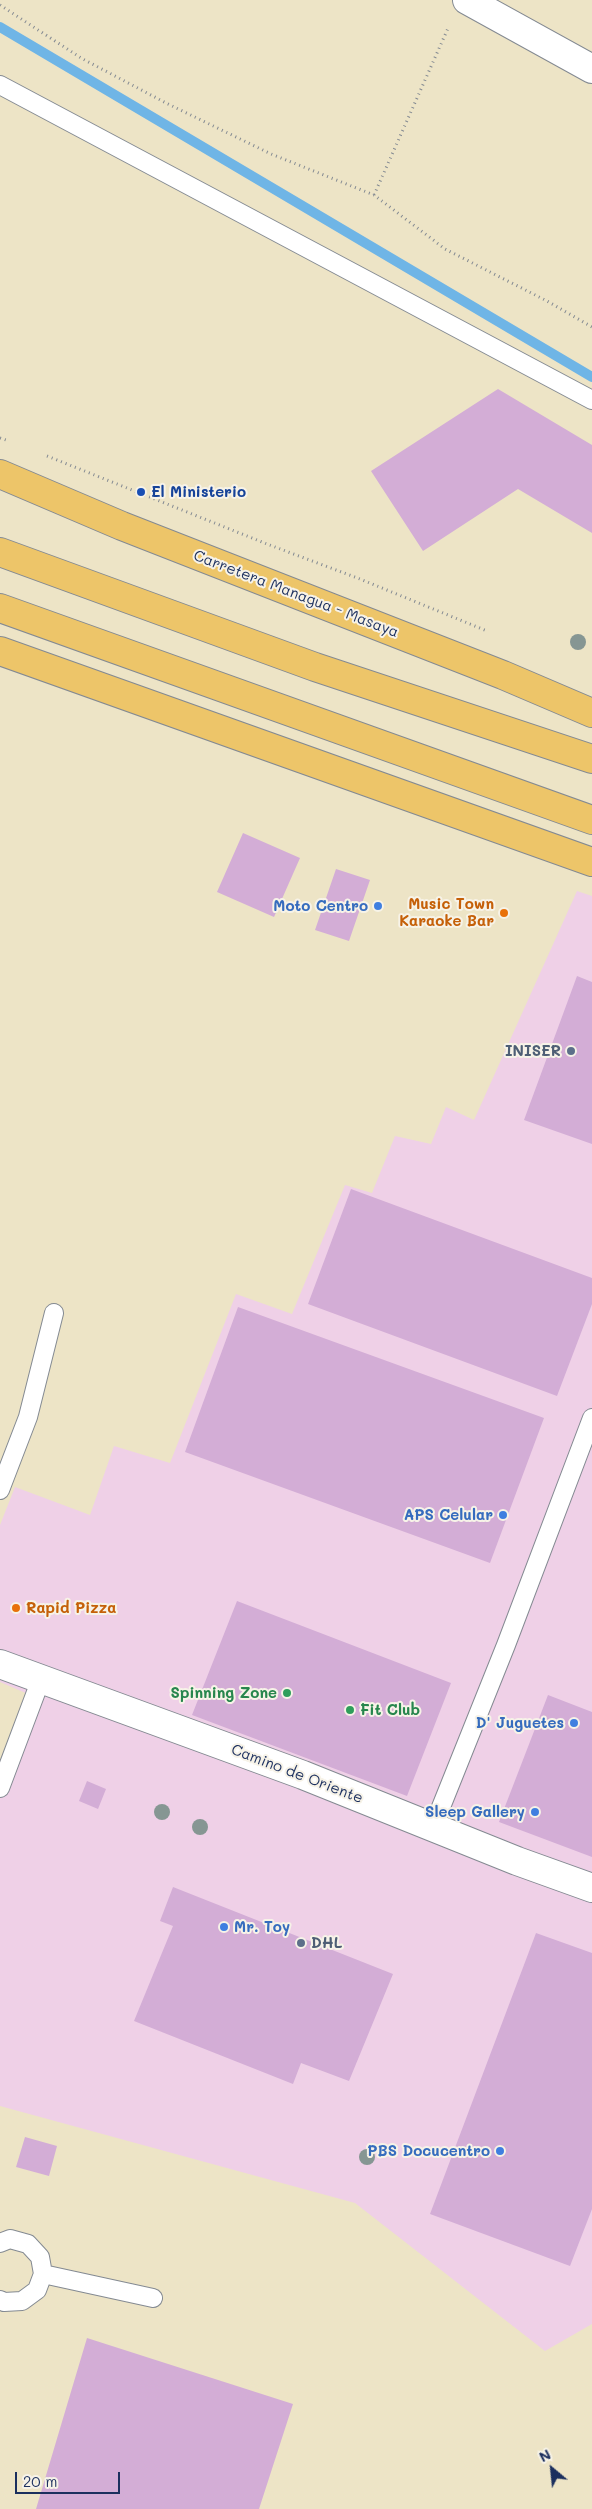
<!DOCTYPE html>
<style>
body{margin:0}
#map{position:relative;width:592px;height:2509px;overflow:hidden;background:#ede4c6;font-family:Mali,sans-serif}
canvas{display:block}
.north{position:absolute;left:527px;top:2444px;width:50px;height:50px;-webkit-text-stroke:4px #f7f3e8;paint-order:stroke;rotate:332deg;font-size:14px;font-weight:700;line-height:20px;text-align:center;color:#1b2f5e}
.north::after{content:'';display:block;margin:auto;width:18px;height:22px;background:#1b2f5e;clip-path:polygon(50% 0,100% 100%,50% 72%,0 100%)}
.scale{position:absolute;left:15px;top:2472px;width:105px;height:22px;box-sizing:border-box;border:2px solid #1b2f5e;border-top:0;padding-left:6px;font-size:15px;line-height:18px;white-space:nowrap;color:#1b2f5e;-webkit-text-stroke:4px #f7f3e8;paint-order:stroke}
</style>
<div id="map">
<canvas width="592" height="2509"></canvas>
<div class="north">N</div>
<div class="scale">20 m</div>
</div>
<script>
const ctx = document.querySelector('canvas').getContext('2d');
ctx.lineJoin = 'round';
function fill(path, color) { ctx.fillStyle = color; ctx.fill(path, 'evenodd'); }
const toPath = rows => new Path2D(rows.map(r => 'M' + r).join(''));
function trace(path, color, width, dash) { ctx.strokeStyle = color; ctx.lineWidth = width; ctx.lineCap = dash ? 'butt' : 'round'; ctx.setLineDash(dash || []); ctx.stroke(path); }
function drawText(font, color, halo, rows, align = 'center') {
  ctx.font = font + ' Mali,sans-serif'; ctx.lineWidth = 4; ctx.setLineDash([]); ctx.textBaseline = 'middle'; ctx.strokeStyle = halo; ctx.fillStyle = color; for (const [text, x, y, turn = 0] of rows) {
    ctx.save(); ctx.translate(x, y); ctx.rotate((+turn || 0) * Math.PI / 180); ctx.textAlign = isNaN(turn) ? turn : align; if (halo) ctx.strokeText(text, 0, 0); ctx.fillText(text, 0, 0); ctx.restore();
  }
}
fill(toPath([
 [577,891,592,896,592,2324,545,2351,355,2203,0,2106,0,1770,28,1694,0,1682,0,1525,15,1487,90,1515,114,1446,170,1463,236,1294,292,1314,345,1185,372,1193,395,1136,431,1144,446,1107,474,1120]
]), '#efd0e7');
trace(toPath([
 [0,27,592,377]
]), '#6fb5e6', 10);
fill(toPath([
 [498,389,592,445,592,533,518,489,423,551,371,471],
 [243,833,300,858,274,917,217,892],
 [336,869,370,880,349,941,315,930],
 [577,976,592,982,592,1144,524,1120],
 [351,1189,592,1278,592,1304,557,1396,308,1304],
 [238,1307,544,1418,490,1563,185,1452],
 [237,1601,451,1683,407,1796,192,1715],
 [548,1695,592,1712,592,1857,499,1822],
 [87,1781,106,1789,98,1809,79,1801],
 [173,1887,393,1974,349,2081,301,2063,293,2084,134,2021,173,1926,160,1921],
 [536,1933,592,1953,592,2209,570,2266,430,2214],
 [25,2137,57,2146,49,2176,16,2167],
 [87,2338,293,2404,259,2509,36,2509]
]), '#d3add6');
const service = toPath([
 [0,85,592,400],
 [0,1490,28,1417,54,1313],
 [0,1788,41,1679],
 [433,1827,506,1645,592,1418],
 [0,2243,10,2239,28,2244,40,2257,43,2274,37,2290,22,2301,4,2302,0,2300],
 [43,2274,153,2298]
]);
const minor = toPath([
 [467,0,592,69],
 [0,1664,303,1775,517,1861,592,1888]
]);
const trunk = toPath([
 [0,474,122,526,503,675,592,713],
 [0,552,315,667,592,759],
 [0,608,592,820],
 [0,651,592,862]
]);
trace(service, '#848a92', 20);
trace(minor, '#848a92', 30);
trace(trunk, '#848a92', 30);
trace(toPath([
 [0,5,81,58,166,103,271,154,374,195,445,249,547,301,592,327],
 [374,195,449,26],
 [0,438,9,441],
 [47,456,267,544,360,579,487,631]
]), '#848a92', 3, [1, 4]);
trace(service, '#fff', 18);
trace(minor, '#fff', 28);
trace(trunk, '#edc569', 28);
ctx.fillStyle = '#869693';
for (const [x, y] of [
 [578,642],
 [162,1812],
 [200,1827],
 [367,2157]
]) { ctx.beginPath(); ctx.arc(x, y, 8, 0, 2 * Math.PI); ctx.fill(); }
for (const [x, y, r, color] of [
 [141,492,5,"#1a4fb4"],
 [378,906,5,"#3f7fe0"],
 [504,913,5,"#e8710a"],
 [571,1051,5,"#5c6f8a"],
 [503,1515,5,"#3f7fe0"],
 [16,1608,5,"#e8710a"],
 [287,1693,5,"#2e9e5b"],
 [350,1710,5,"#2e9e5b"],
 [574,1723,5,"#3f7fe0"],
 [535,1812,5,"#3f7fe0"],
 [224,1927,5,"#3f7fe0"],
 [301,1943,5,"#5c6f8a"],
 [500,2151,5,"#3f7fe0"]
]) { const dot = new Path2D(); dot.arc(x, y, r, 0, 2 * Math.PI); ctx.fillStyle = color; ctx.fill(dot); trace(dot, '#f7f3e8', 2); }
drawText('bold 15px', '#164399', '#f7f3e8', [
 ["El Ministerio",151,492]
], 'left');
drawText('15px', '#1b2f5e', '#f7f3e8', [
 ["Carretera Managua - Masaya",296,594,21],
 ["Camino de Oriente",297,1774,21]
]);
drawText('bold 15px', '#c56008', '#f7f3e8', [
 ["Music Town",494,904],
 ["Karaoke Bar",494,921],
 ["Rapid Pizza",26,1608,"left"]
], 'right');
drawText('bold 15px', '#366cbe', '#f7f3e8', [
 ["Moto Centro",368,906],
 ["APS Celular",493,1515],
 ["D' Juguetes",564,1723],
 ["Sleep Gallery",525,1812],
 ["Mr. Toy",234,1927,"left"],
 ["PBS Docucentro",490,2151]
], 'right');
drawText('bold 15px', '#4e5e75', '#f7f3e8', [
 ["INISER",561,1051],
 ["DHL",311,1943,"left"]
], 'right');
drawText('bold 15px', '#27864d', '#f7f3e8', [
 ["Spinning Zone",277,1693],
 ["Fit Club",360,1710,"left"]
], 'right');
</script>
